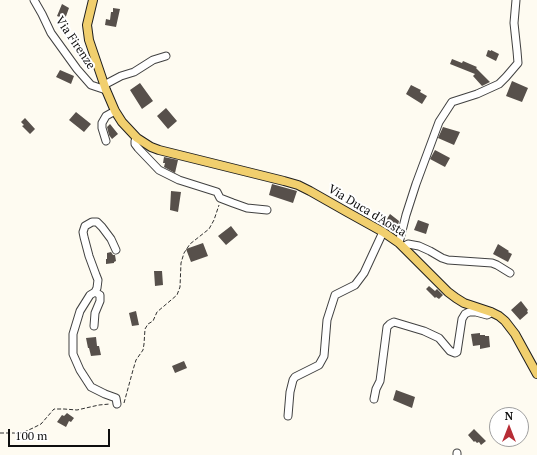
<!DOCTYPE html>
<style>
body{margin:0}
#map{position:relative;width:537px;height:455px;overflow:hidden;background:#fefbf1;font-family:"PT Serif",serif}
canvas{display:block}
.north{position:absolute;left:489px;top:407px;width:40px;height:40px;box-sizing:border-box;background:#fff;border:1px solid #9f9f9f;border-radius:50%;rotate:0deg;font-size:11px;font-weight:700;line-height:16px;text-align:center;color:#0e0e0e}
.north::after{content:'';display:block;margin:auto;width:14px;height:18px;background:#b72d36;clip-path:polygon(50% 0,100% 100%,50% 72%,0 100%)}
.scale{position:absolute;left:8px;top:429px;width:102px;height:18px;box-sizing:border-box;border:2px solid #0e0e0e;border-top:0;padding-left:5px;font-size:12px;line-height:14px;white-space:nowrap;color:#0e0e0e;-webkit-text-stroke:3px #fff;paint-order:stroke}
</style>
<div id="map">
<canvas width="537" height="455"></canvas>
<div class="north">N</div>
<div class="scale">100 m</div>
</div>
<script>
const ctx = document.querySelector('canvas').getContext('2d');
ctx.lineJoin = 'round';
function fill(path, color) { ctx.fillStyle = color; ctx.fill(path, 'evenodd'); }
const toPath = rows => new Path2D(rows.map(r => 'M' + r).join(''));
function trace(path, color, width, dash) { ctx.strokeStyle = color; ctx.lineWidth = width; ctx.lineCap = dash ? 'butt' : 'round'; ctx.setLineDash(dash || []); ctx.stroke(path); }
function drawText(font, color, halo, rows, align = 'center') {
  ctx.font = font + ' "PT Serif",serif'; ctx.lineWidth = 4; ctx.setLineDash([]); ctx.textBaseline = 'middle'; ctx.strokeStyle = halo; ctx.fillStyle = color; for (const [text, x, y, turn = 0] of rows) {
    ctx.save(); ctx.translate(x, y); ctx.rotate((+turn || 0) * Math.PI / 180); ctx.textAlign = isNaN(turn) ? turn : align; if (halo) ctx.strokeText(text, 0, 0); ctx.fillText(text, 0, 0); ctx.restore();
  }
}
fill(toPath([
 [62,4,69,8,65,19,57,16],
 [113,8,120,9,116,27,105,25,106,19,110,20,111,12,113,12],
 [488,50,491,51,491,50,499,54,496,61,486,56],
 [452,59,462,63,463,61,477,67,476,68,490,82,482,86,473,76,475,74,450,64],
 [60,70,74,76,71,84,56,77],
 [512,81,528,88,522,102,506,96],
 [140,83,153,101,142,109,130,90],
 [411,85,421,90,420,92,427,96,422,104,406,94],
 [166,108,177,121,168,129,157,116],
 [76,112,91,124,84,132,69,120],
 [25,118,35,129,30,134,22,126,24,125,21,122],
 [110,124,118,134,112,139,109,135,107,127],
 [443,127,460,132,454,145,438,138],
 [435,150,450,158,445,167,430,159],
 [164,157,178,160,175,173,164,167,165,163,163,163],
 [272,184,297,191,293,203,269,195],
 [171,191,181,192,178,212,170,210],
 [390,214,399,221,398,226,396,229,385,222],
 [418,220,429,224,426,234,414,230],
 [231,226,238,235,226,245,218,236],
 [203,243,208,256,191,262,186,249],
 [498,244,509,251,508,252,512,254,508,262,493,254],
 [111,252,113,255,115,255,116,261,114,262,114,263,106,264,106,259,107,259,107,253],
 [154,271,162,271,163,285,155,286],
 [429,286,435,291,437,289,443,295,439,299,436,297,435,298,426,289],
 [521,301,528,310,527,311,528,313,520,320,511,310],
 [136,311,139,325,132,326,129,313],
 [480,333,480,335,485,335,485,336,489,336,490,347,480,349,480,345,473,346,471,334],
 [96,337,97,346,99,346,101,355,91,356,89,348,88,348,86,338],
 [184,361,187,368,175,373,172,366],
 [396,390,415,397,412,408,393,400],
 [67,413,74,418,71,422,69,421,66,427,57,422,62,415,64,416],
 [474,429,486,441,481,445,479,442,477,443,475,441,474,442,468,435]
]), '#57504b');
const minor = toPath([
 [34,0,42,14,51,33,77,69,91,85,106,90],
 [104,85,121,76,134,72,153,60,166,56],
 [137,138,135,141,135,144,138,148,159,170,179,180,217,192,220,198,233,203,247,208,267,210],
 [106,141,102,128,102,123,106,116,115,111],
 [399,243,406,215,416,184,439,122,452,102,477,94,499,84,506,77,518,63,517,51,514,23,516,0],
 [403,247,408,244,419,246,430,251,442,258,448,260,492,263,497,265,510,273],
 [116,250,111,239,102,227,97,222,92,222,85,226,83,232,84,237,89,256,96,275,98,280,97,288,95,292,90,295,80,311,73,334,73,354,80,370,91,387,105,394,116,398,117,404],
 [94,326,95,313,100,301,100,295,95,292],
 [374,399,376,389,380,381,387,327,390,324,394,322,424,331,439,338,450,351,455,353,457,352,462,319,465,314,469,312,476,312,487,315,489,314,491,312],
 [288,416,290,392,293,380,295,377,319,365,324,356,327,320,335,295,355,285,364,273,383,232],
 [457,453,457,455]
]);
const major = toPath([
 [93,0,87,25,89,40,106,90,115,111,122,122,137,138,151,147,159,150,284,181,298,185,310,191,347,212,383,232,399,243,448,292,456,298,464,303,491,312,499,316,505,321,515,334,537,374]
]);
trace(minor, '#414141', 9);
trace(major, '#1f1f1f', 10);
trace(toPath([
 [124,403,133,370,136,360,143,350,144,344,145,329,148,324,153,321,157,312,177,295,180,287,181,263,184,253,190,244,209,229,214,220,219,205],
 [0,433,22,433,33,428,41,424,54,409,64,409,77,410,99,405,110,404]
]), '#303030', 1, [4, 2]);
trace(minor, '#fff', 7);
trace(major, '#f1cf6e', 8);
drawText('12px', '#0e0e0e', '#fff', [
 ["Via Firenze",75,43,56],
 ["Via Duca d'Aosta",367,211,31]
]);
</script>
